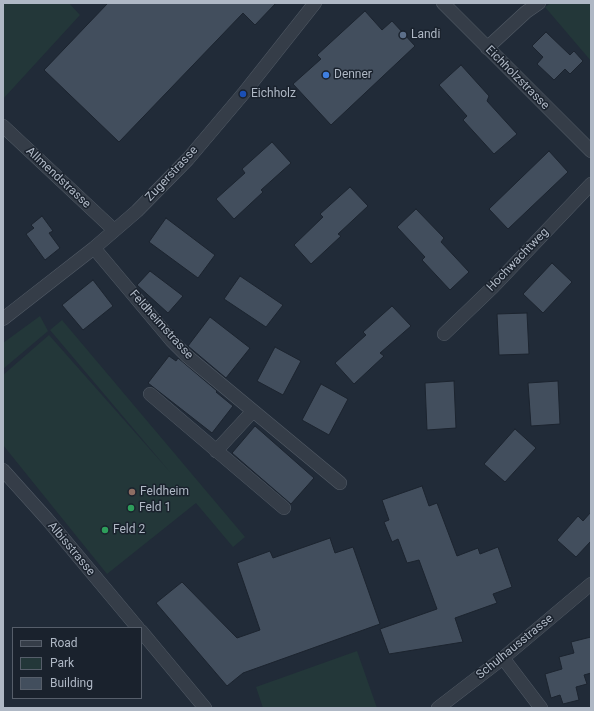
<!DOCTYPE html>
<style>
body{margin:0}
#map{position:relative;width:594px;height:711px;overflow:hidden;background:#212b38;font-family:Roboto,sans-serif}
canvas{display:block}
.frame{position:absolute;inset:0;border:4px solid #afb8c5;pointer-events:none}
.legend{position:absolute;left:12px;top:627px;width:130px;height:72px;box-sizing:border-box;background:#1a222d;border:1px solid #565e6a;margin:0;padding:5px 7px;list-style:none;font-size:12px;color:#afb8c5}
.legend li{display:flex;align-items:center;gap:8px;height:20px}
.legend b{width:20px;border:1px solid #565e6a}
</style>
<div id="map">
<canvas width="594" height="711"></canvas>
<div class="frame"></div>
<ul class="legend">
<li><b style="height:5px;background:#353d48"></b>Road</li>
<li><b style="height:11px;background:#233739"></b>Park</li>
<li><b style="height:11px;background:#424e5d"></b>Building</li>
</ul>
</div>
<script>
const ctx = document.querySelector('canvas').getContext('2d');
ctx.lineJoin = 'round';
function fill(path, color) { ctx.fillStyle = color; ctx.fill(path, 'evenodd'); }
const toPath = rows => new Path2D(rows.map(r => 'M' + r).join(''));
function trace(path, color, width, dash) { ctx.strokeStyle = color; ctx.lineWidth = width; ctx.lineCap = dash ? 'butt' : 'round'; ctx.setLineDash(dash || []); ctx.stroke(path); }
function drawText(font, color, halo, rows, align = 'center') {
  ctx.font = font + ' Roboto,sans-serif'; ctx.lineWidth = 3; ctx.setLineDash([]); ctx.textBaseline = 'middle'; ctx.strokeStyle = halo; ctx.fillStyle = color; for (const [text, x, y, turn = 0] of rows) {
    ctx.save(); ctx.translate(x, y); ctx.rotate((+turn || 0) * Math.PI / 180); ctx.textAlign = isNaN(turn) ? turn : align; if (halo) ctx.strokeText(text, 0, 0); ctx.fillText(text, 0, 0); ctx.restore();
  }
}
fill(toPath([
 [3,3,69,3,80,15,3,99],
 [551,3,591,3,591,61,545,7],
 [40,316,48,331,3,369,3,343],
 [62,320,245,537,233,547,196,503,107,574,3,445,3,375,49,335,170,472,50,330],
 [357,651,377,708,263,708,256,687]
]), '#233739');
const building = toPath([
 [108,3,276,3,255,25,243,13,119,142,44,70,108,3],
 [365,11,382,30,392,21,415,46,331,125,293,84,321,59,317,55,365,11],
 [546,32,570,55,574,51,583,61,570,74,565,69,554,80,537,64,543,57,532,46,546,32],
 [461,65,489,96,487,101,517,134,494,154,463,120,467,116,439,85,461,65],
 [272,142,291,163,261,190,263,192,234,219,216,199,245,173,242,169,272,142],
 [549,151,568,172,508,229,489,209,549,151],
 [350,187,368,206,338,234,341,236,311,264,294,245,323,217,320,214,350,187],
 [416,209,444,238,441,242,469,272,450,290,422,260,425,257,397,227,416,209],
 [42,216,53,231,49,233,60,248,45,260,26,234,34,228,31,225,42,216],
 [166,218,215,255,198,278,149,242,166,218],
 [552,263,572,282,543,313,523,294,552,263],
 [150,271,183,296,168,313,137,285,150,271],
 [240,276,283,305,266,327,224,299,240,276],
 [93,280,113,306,83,330,62,305,93,280],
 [392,306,411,326,380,353,384,356,354,384,335,363,366,335,363,332,392,306],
 [527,313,529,354,499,355,497,314,527,313],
 [210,317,250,348,226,378,188,346,210,317],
 [275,347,301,361,283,395,257,381,275,347],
 [169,356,176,361,178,358,217,391,216,392,233,406,212,433,148,383,169,356],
 [454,381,456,428,427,430,425,383,454,381],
 [558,381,560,424,531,426,528,383,558,381],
 [321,384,348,399,329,435,302,420,321,384],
 [255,426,314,478,291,504,232,453,255,426],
 [515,429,536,448,505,482,484,464,515,429],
 [422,486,429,506,437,503,457,556,478,548,480,554,498,547,512,587,493,594,497,603,455,618,463,642,389,654,380,629,437,609,419,560,407,563,398,539,392,542,384,522,389,520,382,500,422,486],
 [591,512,591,541,576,557,557,540,578,516,583,521,591,512],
 [330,538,335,553,353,547,380,624,243,673,227,686,156,603,182,582,237,638,260,630,237,563,270,551,273,558,330,538],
 [591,637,591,673,584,675,587,684,576,687,579,700,563,704,560,695,551,698,545,674,562,669,559,657,574,653,571,642,591,637]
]);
fill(building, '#424e5d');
trace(building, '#1c242f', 1);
const street = toPath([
 [443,3,591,151],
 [487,48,526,12,539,3],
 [3,126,114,230],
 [94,248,172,341,187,356,340,483],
 [3,319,94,248,137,211,188,159,243,94,315,3],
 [444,334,493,287,591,184],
 [150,394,284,508],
 [216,451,253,411],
 [3,470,47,519,138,628],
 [141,631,205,708],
 [503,658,541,708],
 [438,708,503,658,591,584]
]);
trace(street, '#525b66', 14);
trace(street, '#353d48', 13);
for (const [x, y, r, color] of [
 [403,35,4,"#5c6f8a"],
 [326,75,4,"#3f7fe0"],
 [243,94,4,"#1a4fb4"],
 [132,492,4,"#8d6e63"],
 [131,508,4,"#2e9e5b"],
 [105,530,4,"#2e9e5b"]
]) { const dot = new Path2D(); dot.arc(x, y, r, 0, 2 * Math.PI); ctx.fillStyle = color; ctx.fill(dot); trace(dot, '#1a222d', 1.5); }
drawText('12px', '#afb8c5', '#1a222d', [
 ["Landi",411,35],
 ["Denner",334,75],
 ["Eichholz",251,94],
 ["Feldheim",140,492],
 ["Feld 1",139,508],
 ["Feld 2",113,530]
], 'left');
drawText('12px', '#afb8c5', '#1a222d', [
 ["Eichholzstrasse",517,78,45],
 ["Zugerstrasse",172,174,-47],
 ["Allmendstrasse",58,178,43],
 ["Hochwachtweg",518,260,-46],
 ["Feldheimstrasse",161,325,48],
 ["Albisstrasse",71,549,50],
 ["Schulhausstrasse",515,647,-39]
]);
</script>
